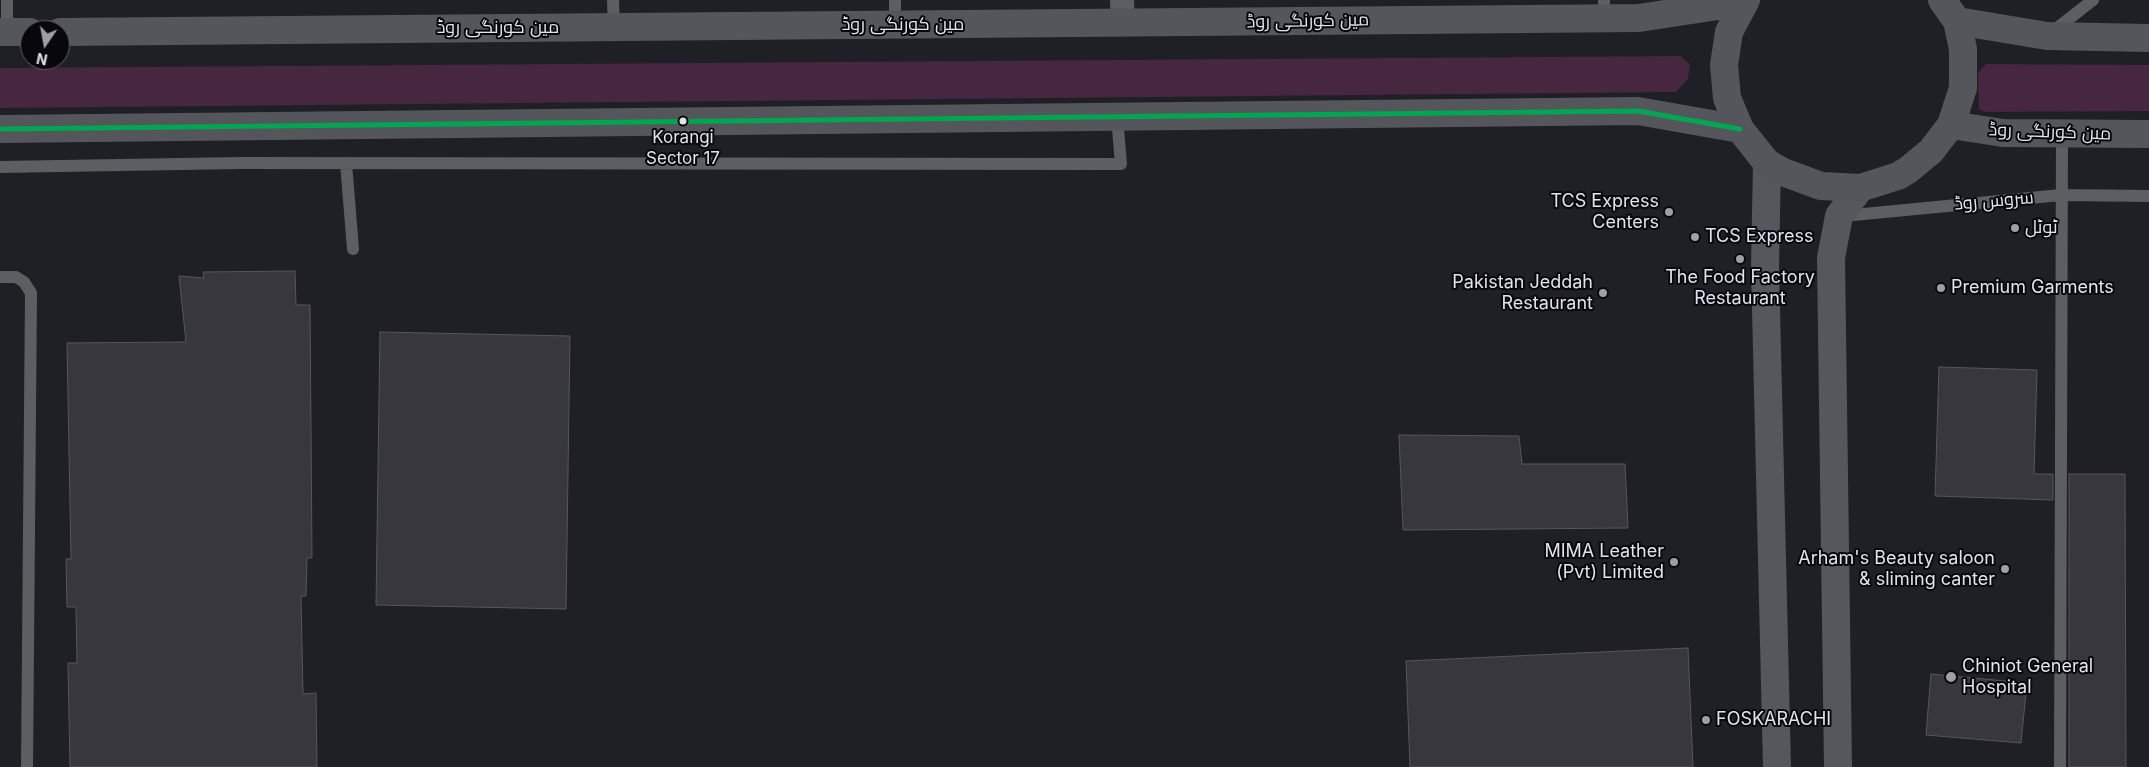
<!DOCTYPE html>
<meta charset="utf-8">
<style>
body{margin:0}
#map{position:relative;width:2149px;height:767px;overflow:hidden;background:#1f1f26;font-family:Inter,sans-serif}
canvas{display:block}
.north{position:absolute;left:20px;top:20px;width:50px;height:50px;box-sizing:border-box;background:#07070c;border:1px solid #5f5f66;border-radius:50%;rotate:192deg;font-size:14px;font-weight:700;line-height:20px;text-align:center;color:#e2e3ec}
.north::after{content:'';display:block;margin:auto;width:18px;height:22px;background:#9e9ea7;clip-path:polygon(50% 0,100% 100%,50% 72%,0 100%)}
</style>
<div id="map">
<canvas width="2149" height="767"></canvas>
<div class="north">N</div>
</div>
<script>
const ctx = document.querySelector('canvas').getContext('2d');
ctx.lineJoin = 'round';
function fill(path, color) { ctx.fillStyle = color; ctx.fill(path, 'evenodd'); }
const toPath = rows => new Path2D(rows.map(r => 'M' + r).join(''));
function trace(path, color, width, dash) { ctx.strokeStyle = color; ctx.lineWidth = width; ctx.lineCap = dash ? 'butt' : 'round'; ctx.setLineDash(dash || []); ctx.stroke(path); }
function drawText(font, color, halo, rows, align = 'center') {
  ctx.font = font + ' Inter,Cairo,sans-serif'; ctx.lineWidth = 4; ctx.setLineDash([]); ctx.textBaseline = 'middle'; ctx.strokeStyle = halo; ctx.fillStyle = color; for (const [text, x, y, turn = 0] of rows) {
    ctx.save(); ctx.translate(x, y); ctx.rotate((+turn || 0) * Math.PI / 180); ctx.textAlign = isNaN(turn) ? turn : align; if (halo) ctx.strokeText(text, 0, 0); ctx.fillText(text, 0, 0); ctx.restore();
  }
}
fill(toPath([
 [1680,56,1690,64,1688,79,1676,92,0,108,0,68],
 [1986,64,2149,65,2149,111,1985,112,1979,109,1978,73]
]), '#47263f');
const building = toPath([
 [295,271,296,305,310,305,312,558,307,558,306,596,301,596,303,694,316,693,317,767,70,767,68,663,77,663,76,607,67,607,66,559,71,559,67,343,186,342,179,276,204,278,203,272,295,271],
 [380,332,570,336,566,609,376,605,380,332],
 [1939,367,2037,370,2034,474,2053,474,2053,500,1935,496,1939,367],
 [1399,435,1519,436,1522,464,1625,464,1628,528,1403,530,1399,435],
 [2069,474,2125,474,2126,767,2069,767,2069,474],
 [1688,648,1693,767,1410,767,1406,661,1688,648],
 [1931,674,2027,683,2021,743,1926,735,1931,674]
]);
fill(building, '#38373d');
trace(building, '#58565c', 1);
trace(toPath([
 [7,0,7,32],
 [613,0,614,27],
 [895,0,895,25],
 [1604,18,1604,0],
 [2052,32,2093,0],
 [346,163,353,249],
 [0,167,240,163,1121,164,1117,117],
 [1843,216,2061,195,2149,196],
 [0,277,16,277,24,282,31,293,27,767],
 [2060,767,2062,134]
]), '#5d5e61', 12);
trace(toPath([
 [1122,0,1123,23]
]), '#5d5e61', 24);
trace(toPath([
 [1767,163,1765,267,1777,767],
 [1838,767,1831,258,1839,216,1860,188]
]), '#56575c', 28);
trace(toPath([
 [1746,0,1729,32,1724,65,1727,98,1740,129,1767,163,1783,172,1821,186,1860,188,1898,176,1908,170,1931,151,1951,125,1963,88,1963,49,1957,21,1942,0],
 [1957,21,2047,36,2149,38],
 [0,32,30,32],
 [60,32,1639,18,1744,2],
 [1951,125,2003,133,2149,134],
 [0,129,1638,111,1740,129]
]), '#55565b', 28);
trace(toPath([
 [0,129,1638,111,1740,129]
]), '#00a651', 5);
for (const [x, y, r, color] of [
 [683,121,4.5,"#e2e3ec"],
 [1669,212,5,"#9e9ea7"],
 [2015,228,5,"#9e9ea7"],
 [1695,237,5,"#9e9ea7"],
 [1740,259,5,"#9e9ea7"],
 [1941,288,5,"#9e9ea7"],
 [1603,293,5,"#9e9ea7"],
 [1674,562,5,"#9e9ea7"],
 [2005,569,5,"#9e9ea7"],
 [1951,677,6,"#9e9ea7"],
 [1706,720,5,"#9e9ea7"]
]) { const dot = new Path2D(); dot.arc(x, y, r, 0, 2 * Math.PI); ctx.fillStyle = color; ctx.fill(dot); trace(dot, '#07070c', 2); }
drawText('17px', '#e2e3ec', '#07070c', [
 ["Korangi",683,138],
 ["Sector 17",683,159]
]);
drawText('18px', '#e2e3ec', '#07070c', [
 ["مین کورنگی روڈ",1308,21,-1],
 ["مین کورنگی روڈ",903,25],
 ["مین کورنگی روڈ",498,28],
 ["مین کورنگی روڈ",2050,132,2],
 ["سروس روڈ",1994,201,-5]
]);
drawText('18px', '#e2e3ec', '#07070c', [
 ["TCS Express",1659,202,"right"],
 ["Centers",1659,223,"right"],
 ["ٹوٹل",2025,228],
 ["TCS Express",1705,237],
 ["The Food Factory",1740,278,"center"],
 ["Restaurant",1740,299,"center"],
 ["Pakistan Jeddah",1593,283,"right"],
 ["Restaurant",1593,304,"right"],
 ["Premium Garments",1951,288],
 ["MIMA Leather",1664,552,"right"],
 ["(Pvt) Limited",1664,573,"right"],
 ["Arham's Beauty saloon",1995,559,"right"],
 ["& sliming canter",1995,580,"right"],
 ["Chiniot General",1962,667],
 ["Hospital",1962,688],
 ["FOSKARACHI",1716,720]
], 'left');
</script>
